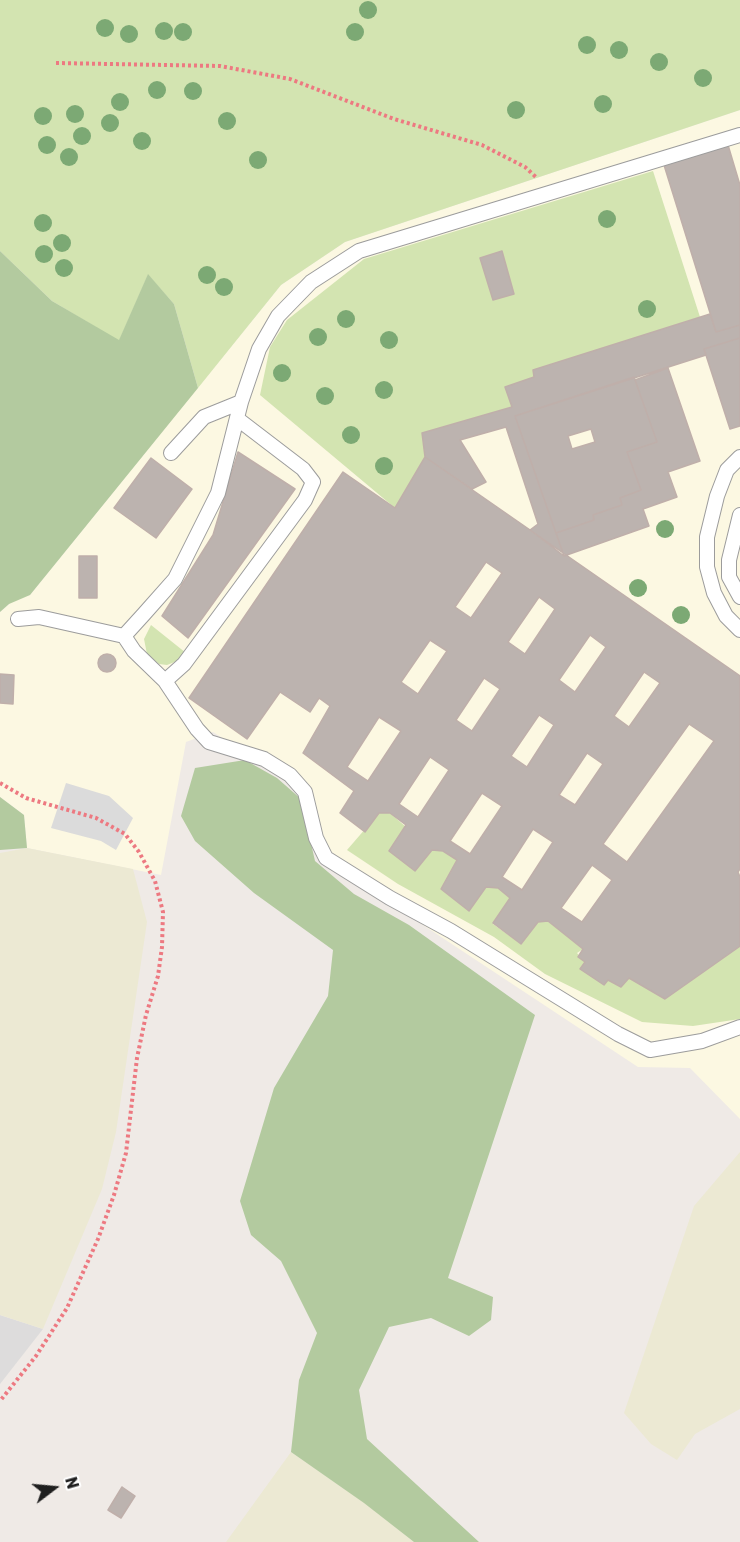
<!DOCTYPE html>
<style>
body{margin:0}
#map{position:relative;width:740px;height:1542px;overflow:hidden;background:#efeae6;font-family:Rubik,sans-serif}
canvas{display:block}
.north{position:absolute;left:24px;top:1458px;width:60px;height:60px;-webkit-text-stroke:4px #fff;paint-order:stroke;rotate:74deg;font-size:16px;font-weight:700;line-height:24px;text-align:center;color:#1f1f1f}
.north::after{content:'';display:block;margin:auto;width:21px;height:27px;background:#1f1f1f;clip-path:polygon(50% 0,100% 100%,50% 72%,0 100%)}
</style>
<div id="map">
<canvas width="740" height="1542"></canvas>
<div class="north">N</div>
</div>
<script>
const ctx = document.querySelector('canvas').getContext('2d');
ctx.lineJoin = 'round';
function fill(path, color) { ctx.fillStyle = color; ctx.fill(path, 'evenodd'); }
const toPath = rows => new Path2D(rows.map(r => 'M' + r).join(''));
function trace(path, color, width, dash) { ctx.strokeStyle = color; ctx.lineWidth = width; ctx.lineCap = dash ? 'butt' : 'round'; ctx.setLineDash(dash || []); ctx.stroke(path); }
fill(toPath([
 [0,1315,43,1329,0,1384]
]), '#dddcdc');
fill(toPath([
 [740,110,740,1119,690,1068,638,1067,317,855,304,796,265,765,213,732,186,742,161,875,27,848,24,815,0,797,0,612,15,599,30,595,281,285,345,242]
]), '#fcf8e2');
fill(toPath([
 [27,848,133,869,147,922,116,1132,102,1189,43,1329,0,1315,0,853],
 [740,1152,740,1409,695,1434,677,1460,651,1444,624,1413,694,1206],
 [291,1452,365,1503,414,1542,226,1542]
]), '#ece9d3');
fill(toPath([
 [0,0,740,0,740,110,345,242,281,285,198,388,174,304,148,275,119,341,52,301,0,251],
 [653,171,700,317,534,370,534,377,506,387,512,407,422,433,425,457,395,508,260,395,270,347,287,320,364,259],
 [151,625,186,653,182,659,167,665,159,664,147,654,144,639],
 [379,813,390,813,432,850,443,851,457,860,441,889,469,911,486,887,498,888,510,898,493,924,521,944,538,922,548,921,583,949,577,953,585,962,581,969,604,985,608,980,621,987,629,978,665,999,740,946,740,1019,693,1026,642,1022,545,974,494,937,398,884,347,850]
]), '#d3e4b1');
fill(toPath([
 [0,251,52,301,119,340,148,274,174,304,198,388,30,595,9,604,0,612],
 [245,760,277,778,301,799,315,861,354,894,409,925,535,1015,448,1278,493,1297,491,1320,469,1336,431,1318,389,1327,359,1390,367,1439,479,1542,414,1542,364,1503,291,1452,299,1380,317,1333,281,1261,251,1235,240,1201,274,1088,328,996,333,950,254,893,195,841,181,816,195,768],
 [0,797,24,815,27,848,0,850]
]), '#b3ca9f');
fill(toPath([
 [66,783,109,796,133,818,116,850,101,841,51,828]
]), '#dbdbdb');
const building = toPath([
 [728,145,740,185,740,325,716,332,664,165,728,145],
 [502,251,514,294,493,300,480,258,502,251],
 [710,314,716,332,740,325,740,338,704,349,706,355,515,416,564,556,530,530,538,524,506,427,460,440,486,482,472,489,425,457,422,433,512,407,505,387,534,377,533,370,710,314],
 [740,338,740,426,730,429,704,349,740,338],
 [668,368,700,461,668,472,677,497,643,509,649,526,564,556,556,533,594,520,593,515,622,505,620,498,641,490,627,452,657,442,635,380,668,368],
 [634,377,657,442,627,452,641,490,620,498,622,505,593,515,594,520,556,533,515,416,634,377],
 [591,429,595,442,572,449,568,436,591,429],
 [238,452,295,489,188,638,162,616,213,535,238,452],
 [425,457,740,676,740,869,738,872,740,877,740,946,665,999,629,978,621,987,608,980,604,985,580,969,585,962,578,957,583,949,548,921,538,922,521,944,493,923,510,898,498,888,486,887,469,911,441,889,457,860,443,851,432,850,415,871,389,851,406,825,390,813,379,813,365,832,340,813,354,791,303,753,330,706,319,698,310,712,280,692,247,739,189,698,343,472,395,508,425,457],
 [486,562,502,573,471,618,455,607,486,562],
 [539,597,555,609,525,654,508,642,539,597],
 [590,635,606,647,575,692,559,680,590,635],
 [430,640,447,651,418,694,401,682,430,640],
 [644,672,660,683,629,727,614,716,644,672],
 [484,678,500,689,472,731,456,720,484,678],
 [539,715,554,725,527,767,511,756,539,715],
 [379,717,401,731,368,781,347,767,379,717],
 [689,724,714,741,627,862,603,844,689,724],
 [587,753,603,764,575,805,559,795,587,753],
 [430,757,449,770,418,817,399,804,430,757],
 [482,793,502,806,470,854,450,841,482,793],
 [533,829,553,842,522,890,502,877,533,829],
 [592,865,612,880,582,922,561,908,592,865],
 [151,458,192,489,156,538,114,508,151,458],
 [79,556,97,556,97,598,79,598,79,556],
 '98 663a9 9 0 1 1 18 0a9 9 0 1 1-18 0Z',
 [0,674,14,675,13,704,0,703,0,674],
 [122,1487,135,1496,121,1518,108,1510,122,1487]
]);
fill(building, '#bcb3af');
trace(building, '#bfafaa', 1.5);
const lane = toPath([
 [171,453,204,417,241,402],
 [740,457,727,470,717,496,707,537,707,567,714,593,726,616,740,630],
 [740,515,729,560,729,577,740,597],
 [18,619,39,617,124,636,144,614,175,579,218,493,241,402,259,349,278,316,311,282,359,251,740,135],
 [124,636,134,651,165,681,197,729,209,742,264,759,290,775,305,792,316,838,326,858,390,898,451,931,618,1034,650,1050,702,1041,740,1027],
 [165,681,184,664,305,500,313,482,303,469,239,420]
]);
trace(lane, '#9c9c9c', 16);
trace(toPath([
 [56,63,220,66,290,79,394,119,482,145,525,167,537,178],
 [0,783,26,798,96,818,125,834,139,852,155,881,163,912,162,947,158,976,146,1015,137,1058,126,1153,114,1195,98,1239,67,1308,36,1356,0,1401]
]), '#ed7981', 4, [3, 3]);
trace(lane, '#fff', 14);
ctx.fillStyle = '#7ca974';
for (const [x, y] of [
 [368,10],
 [105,28],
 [164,31],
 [183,32],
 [355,32],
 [129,34],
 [587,45],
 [619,50],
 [659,62],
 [703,78],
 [157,90],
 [193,91],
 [120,102],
 [603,104],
 [516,110],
 [75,114],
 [43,116],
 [227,121],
 [110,123],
 [82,136],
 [142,141],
 [47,145],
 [69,157],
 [258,160],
 [607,219],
 [43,223],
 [62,243],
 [44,254],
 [64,268],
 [207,275],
 [224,287],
 [647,309],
 [346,319],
 [318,337],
 [389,340],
 [282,373],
 [384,390],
 [325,396],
 [351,435],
 [384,466],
 [665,529],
 [638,588],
 [681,615]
]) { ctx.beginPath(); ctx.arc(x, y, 9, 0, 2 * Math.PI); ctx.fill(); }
</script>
